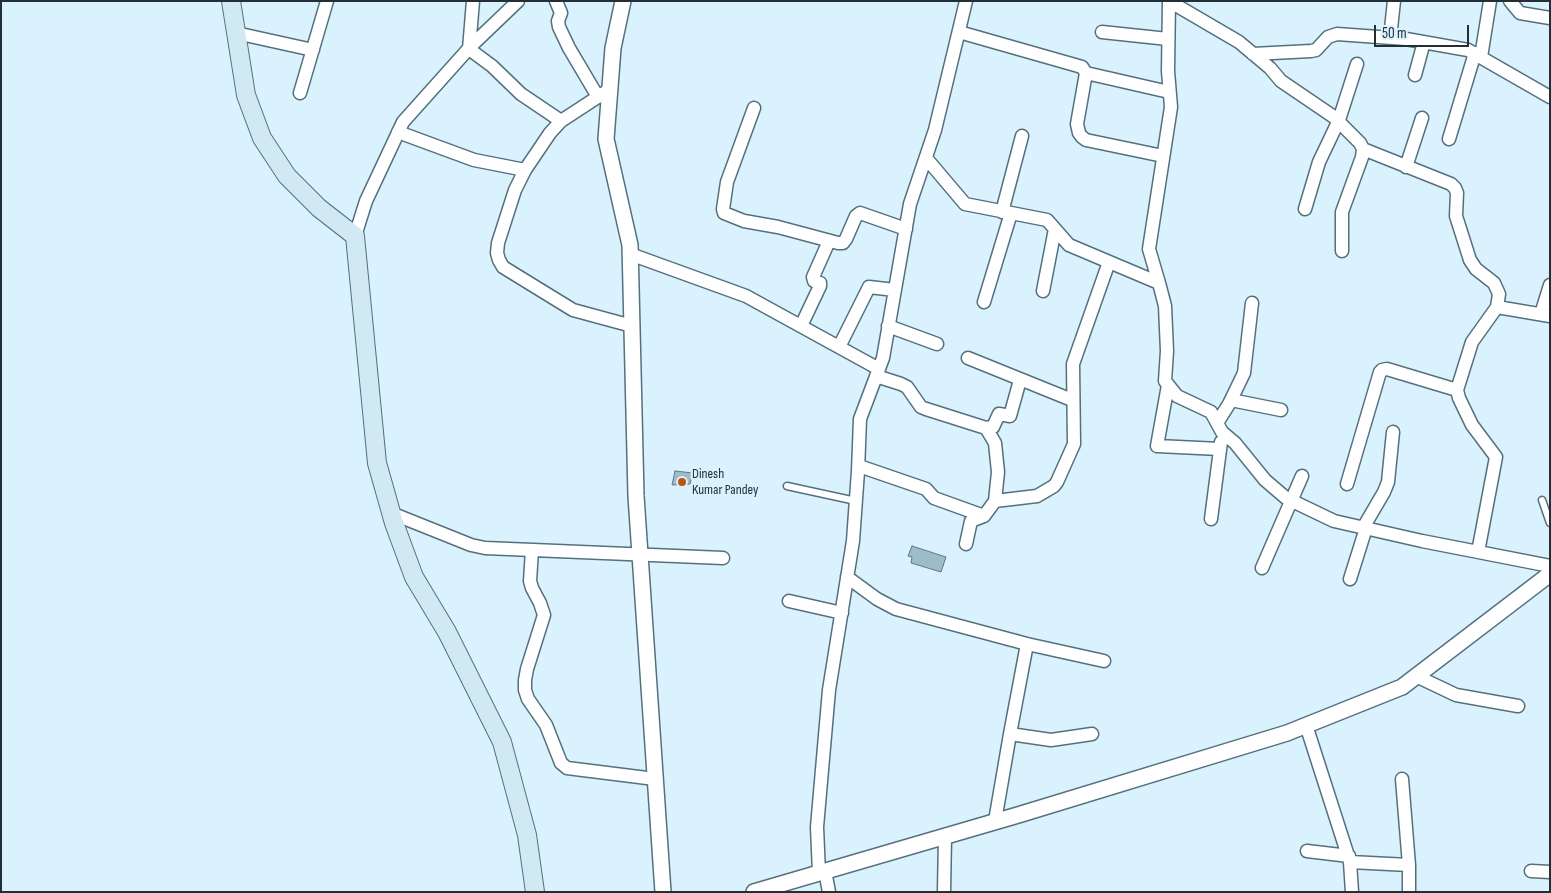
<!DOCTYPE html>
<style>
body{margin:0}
#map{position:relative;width:1551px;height:893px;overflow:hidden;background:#d9f2fe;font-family:"Sofia Sans Condensed",sans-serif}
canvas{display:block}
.frame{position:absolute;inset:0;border:2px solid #232f35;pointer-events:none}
.scale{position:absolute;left:1374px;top:25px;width:95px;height:22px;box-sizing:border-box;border:2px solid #232f35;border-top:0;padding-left:6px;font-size:15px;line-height:18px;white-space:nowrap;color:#232f35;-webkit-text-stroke:4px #d9f2fe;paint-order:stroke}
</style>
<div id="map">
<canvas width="1551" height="893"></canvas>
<div class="frame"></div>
<div class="scale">50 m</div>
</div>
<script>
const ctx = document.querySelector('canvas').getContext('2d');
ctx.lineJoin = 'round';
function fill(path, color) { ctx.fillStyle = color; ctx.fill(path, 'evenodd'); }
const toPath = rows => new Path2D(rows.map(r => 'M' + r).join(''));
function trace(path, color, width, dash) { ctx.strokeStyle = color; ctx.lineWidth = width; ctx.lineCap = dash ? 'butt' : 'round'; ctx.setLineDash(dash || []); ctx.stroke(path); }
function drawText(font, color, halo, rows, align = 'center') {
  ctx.font = font + ' "Sofia Sans Condensed",sans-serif'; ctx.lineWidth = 4.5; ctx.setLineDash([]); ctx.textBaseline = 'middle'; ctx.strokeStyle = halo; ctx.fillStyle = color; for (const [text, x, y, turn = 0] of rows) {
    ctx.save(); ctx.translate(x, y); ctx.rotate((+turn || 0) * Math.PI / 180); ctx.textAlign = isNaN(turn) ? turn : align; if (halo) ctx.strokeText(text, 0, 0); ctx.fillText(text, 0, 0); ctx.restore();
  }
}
const building = toPath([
 [675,471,693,473,690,484,672,485,675,471],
 [912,546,946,557,941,572,911,563,912,557,908,556,912,546]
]);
fill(building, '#9ebbc9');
trace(building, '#5e7986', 1);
const service = toPath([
 [787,486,856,501],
 [1542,500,1550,523]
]);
const minor = toPath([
 [473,1,469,49,492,66,521,94,561,121],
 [556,1,561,13,558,21,559,27,569,48,598,97],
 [1169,1,1239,42,1270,68,1281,81,1334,117,1360,143,1363,149,1362,157,1342,212,1342,251],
 [1510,1,1520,13,1550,18],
 [959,32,1082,67,1086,73,1077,124,1079,133,1082,137,1086,140,1163,156],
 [1102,32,1168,39],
 [236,33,313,50],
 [1390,38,1394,1],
 [1253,54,1311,51,1316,50,1328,37,1337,34,1406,39,1468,50,1550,97],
 [1481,57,1490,1],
 [1086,73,1169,92],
 [1415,75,1424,42],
 [610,89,561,121,550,133,525,170,515,190,498,243,497,253,499,260,503,267,573,310,632,326],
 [300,93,327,1],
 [754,108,727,182,723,209,724,213,744,221,778,227,838,243,843,243,846,239,856,216,860,213,906,229],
 [398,132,474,160,525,170],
 [1449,139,1475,53],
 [1363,149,1451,184,1455,188,1457,193,1456,216,1470,260,1476,269,1494,283,1499,294,1497,307,1472,342,1457,390,1459,398,1472,425,1496,457,1478,552],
 [926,158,965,204,1047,220,1069,245,1159,283,1165,306,1167,351,1165,381,1177,396,1211,412,1222,432,1235,443,1265,480,1286,498,1334,521,1422,541,1550,566],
 [1406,167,1422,118],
 [1305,209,1319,162,1339,120,1357,64],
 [1002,212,1022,136],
 [355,236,366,201,403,122,471,46,518,1],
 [630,254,746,296,879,369],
 [1159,283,1149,249,1171,107,1168,71,1169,1],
 [1043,291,1055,229],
 [984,302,1011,213],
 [1497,307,1550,316],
 [1541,314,1550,285],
 [801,326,820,286,820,283,814,281,813,277,829,241],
 [888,326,937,344],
 [839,347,869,287,895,290],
 [968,358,1072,400],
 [876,376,901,384,907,387,921,407,926,409,986,428,993,427,999,414,1010,416,1020,380],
 [1168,385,1157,446,1220,449],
 [1231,400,1281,410],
 [1217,423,1229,404,1244,373,1252,303],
 [859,466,926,489,934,498,984,516],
 [1347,484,1380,372,1382,370,1387,369,1457,390],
 [995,501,1037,496,1054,486,1057,482,1074,444,1073,364,1109,262],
 [391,513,471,545,485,548,723,558],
 [1211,519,1221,442],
 [1363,528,1384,492,1388,482,1393,432],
 [966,544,971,521,984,516,995,501,998,472,995,443,986,428],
 [532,550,530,581,532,588,540,603,544,615,527,669,525,680,525,690,528,699,546,725,561,763,567,768,655,779],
 [1262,568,1302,476],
 [847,577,877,599,896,609,1027,644,1104,661],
 [1350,579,1366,528],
 [789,601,842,613],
 [1416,676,1456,695,1518,706],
 [1306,725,1350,862,1352,892],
 [1010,734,1051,740,1092,734],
 [995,821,1010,734,1027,644],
 [1307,851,1349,856],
 [1350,862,1409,865,1402,779],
 [1409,865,1409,892],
 [825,871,829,892],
 [1531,871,1550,872],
 [819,873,817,827,829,690,853,541,858,471,860,419,883,358,910,204,935,130,966,1],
 [944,892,945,836]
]);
const tertiary = toPath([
 [623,1,613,48,606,139,630,245,636,496,663,892],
 [754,892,1018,815,1287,733,1402,687,1550,574]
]);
const secondary = toPath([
 [231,1,246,95,262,138,287,176,319,208,355,236,377,463,394,523,414,577,447,632,502,742,527,835,535,892]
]);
trace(service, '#55707d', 9);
trace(minor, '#55707d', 15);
trace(tertiary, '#55707d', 18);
trace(secondary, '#55707d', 20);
trace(service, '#fff', 6);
trace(minor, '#fff', 12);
trace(tertiary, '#fff', 15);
trace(secondary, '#d0e9f3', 18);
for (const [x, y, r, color] of [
 [682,482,5,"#b75615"]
]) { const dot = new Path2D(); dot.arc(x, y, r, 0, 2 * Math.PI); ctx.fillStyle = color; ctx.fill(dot); trace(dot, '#d9f2fe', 2); }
drawText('14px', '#232f35', '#d9f2fe', [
 ["Dinesh",692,474],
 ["Kumar Pandey",692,490]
], 'left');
</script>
